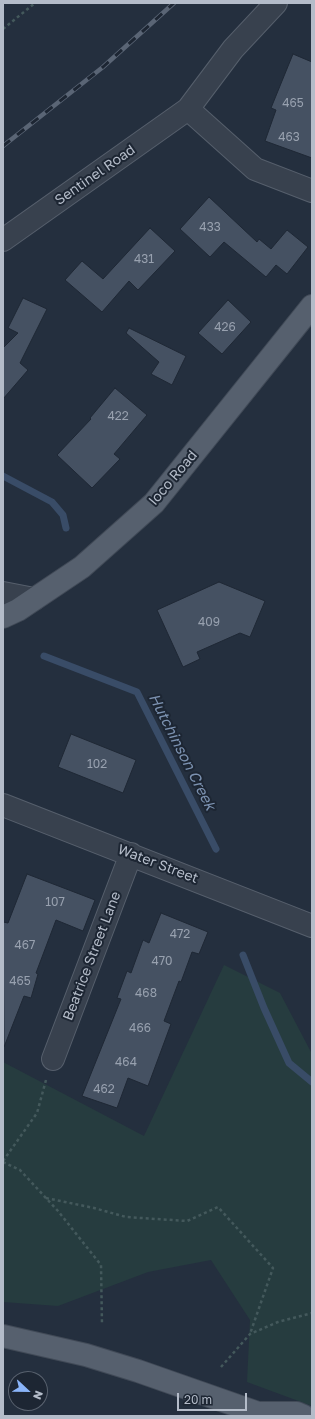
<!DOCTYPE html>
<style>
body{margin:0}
#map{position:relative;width:315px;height:1419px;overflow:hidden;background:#242f3e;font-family:"Golos Text",sans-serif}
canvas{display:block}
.frame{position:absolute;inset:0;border:4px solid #b4bcc9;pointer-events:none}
.north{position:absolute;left:8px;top:1371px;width:40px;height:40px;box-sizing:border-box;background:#1d2633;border:1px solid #59626f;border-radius:50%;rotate:112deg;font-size:11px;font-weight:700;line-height:16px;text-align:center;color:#b4bcc9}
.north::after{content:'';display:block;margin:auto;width:14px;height:18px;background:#8ab4f8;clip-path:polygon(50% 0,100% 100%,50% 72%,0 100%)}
.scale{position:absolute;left:177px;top:1393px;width:70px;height:18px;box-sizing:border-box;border:2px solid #b4bcc9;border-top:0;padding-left:5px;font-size:12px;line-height:14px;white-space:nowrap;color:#b4bcc9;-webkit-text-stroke:3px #1d2633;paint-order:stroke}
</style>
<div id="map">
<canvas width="315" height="1419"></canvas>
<div class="frame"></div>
<div class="north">N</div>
<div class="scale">20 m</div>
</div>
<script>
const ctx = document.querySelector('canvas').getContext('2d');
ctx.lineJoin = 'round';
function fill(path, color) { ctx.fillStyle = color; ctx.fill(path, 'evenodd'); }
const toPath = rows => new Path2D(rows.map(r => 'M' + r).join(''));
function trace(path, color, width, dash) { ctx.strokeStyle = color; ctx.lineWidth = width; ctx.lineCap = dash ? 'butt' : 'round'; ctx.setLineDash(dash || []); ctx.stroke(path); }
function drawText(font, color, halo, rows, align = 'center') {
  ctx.font = font + ' "Golos Text",sans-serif'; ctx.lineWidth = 4; ctx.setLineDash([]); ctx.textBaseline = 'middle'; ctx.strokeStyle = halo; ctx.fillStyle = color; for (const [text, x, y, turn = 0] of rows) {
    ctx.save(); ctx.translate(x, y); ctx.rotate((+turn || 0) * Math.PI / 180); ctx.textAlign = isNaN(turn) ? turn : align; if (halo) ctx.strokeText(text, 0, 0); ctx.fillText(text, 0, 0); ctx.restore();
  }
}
fill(toPath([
 [224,965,280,993,312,1054,312,1406,247,1382,250,1320,211,1260,148,1272,58,1306,3,1302,3,1062,144,1136]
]), '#263c3f');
trace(toPath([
 [3,476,52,502,63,515,66,528],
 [44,656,137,692,216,849],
 [243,955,264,1008,289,1063,312,1082]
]), '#394c67', 7);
const building = toPath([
 [293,54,312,62,312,158,265,141,276,110,271,108,293,54],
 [209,197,257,242,259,239,271,249,287,230,308,247,287,274,276,265,266,277,224,242,210,257,180,229,209,197],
 [150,228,175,251,138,290,129,281,102,312,65,280,82,261,103,279,150,228],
 [23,298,47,309,20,363,28,370,3,399,3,348,18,333,8,328,23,298],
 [228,300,251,322,222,354,198,333,228,300],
 [129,328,186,356,172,385,151,374,159,362,126,333,129,328],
 [115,388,147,415,114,454,120,459,92,488,57,455,91,419,90,418,115,388],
 [219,582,265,601,250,637,240,633,197,652,200,659,183,667,157,610,219,582],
 [71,734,136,760,123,793,58,767,71,734],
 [27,874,95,900,83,931,56,920,36,973,38,974,31,998,24,996,4,1047,3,922,8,923,27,874],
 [161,913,208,932,199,954,192,952,181,982,179,981,164,1021,171,1024,148,1086,128,1078,117,1108,82,1096,121,999,117,998,127,971,131,973,143,940,149,943,161,913]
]);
fill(building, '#455162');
trace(building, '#1f2835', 1);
const minor = toPath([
 [188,109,255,169,312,191],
 [3,240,188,109,233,49,276,3],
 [3,593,34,599],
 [3,805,312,926],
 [53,1059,131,854]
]);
const major = toPath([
 [3,617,18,610,82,567,154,503,312,306],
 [3,1336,86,1355,138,1371,258,1413,297,1413,304,1416]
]);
trace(minor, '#565f6c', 24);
trace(major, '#414a57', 24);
trace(toPath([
 [3,29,35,3],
 [3,1161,37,1113,46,1080],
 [3,1162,20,1170,58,1211,101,1265,102,1325],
 [46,1198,94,1208,126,1217,187,1221,218,1207,273,1268,250,1334],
 [221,1367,250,1334,278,1322,312,1313]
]), '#44595c', 2.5, [3, 3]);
trace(minor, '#38414e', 22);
trace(major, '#56606e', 22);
const rail = toPath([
 [3,146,103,67,174,3]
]);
trace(rail, '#5a6575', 4.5);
trace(rail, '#1d2633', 3, [9]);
drawText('12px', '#98a1af', null, [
 ["465",293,103],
 ["463",289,137],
 ["433",210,227],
 ["431",144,259],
 ["426",225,327],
 ["422",118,416],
 ["409",209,622],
 ["102",97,764],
 ["107",55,902],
 ["472",180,934],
 ["467",25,945],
 ["470",162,961],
 ["465",20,981],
 ["468",146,993],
 ["466",140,1028],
 ["464",126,1062],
 ["462",104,1089]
]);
drawText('14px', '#b4bcc9', '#1d2633', [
 ["Sentinel Road",95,175,-35],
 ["Ioco Road",173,478,-50],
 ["Water Street",158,864,21],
 ["Beatrice Street Lane",92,956,-69]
]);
drawText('italic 15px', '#7c92b1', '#1d2633', [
 ["Hutchinson Creek",182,752,63]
]);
</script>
